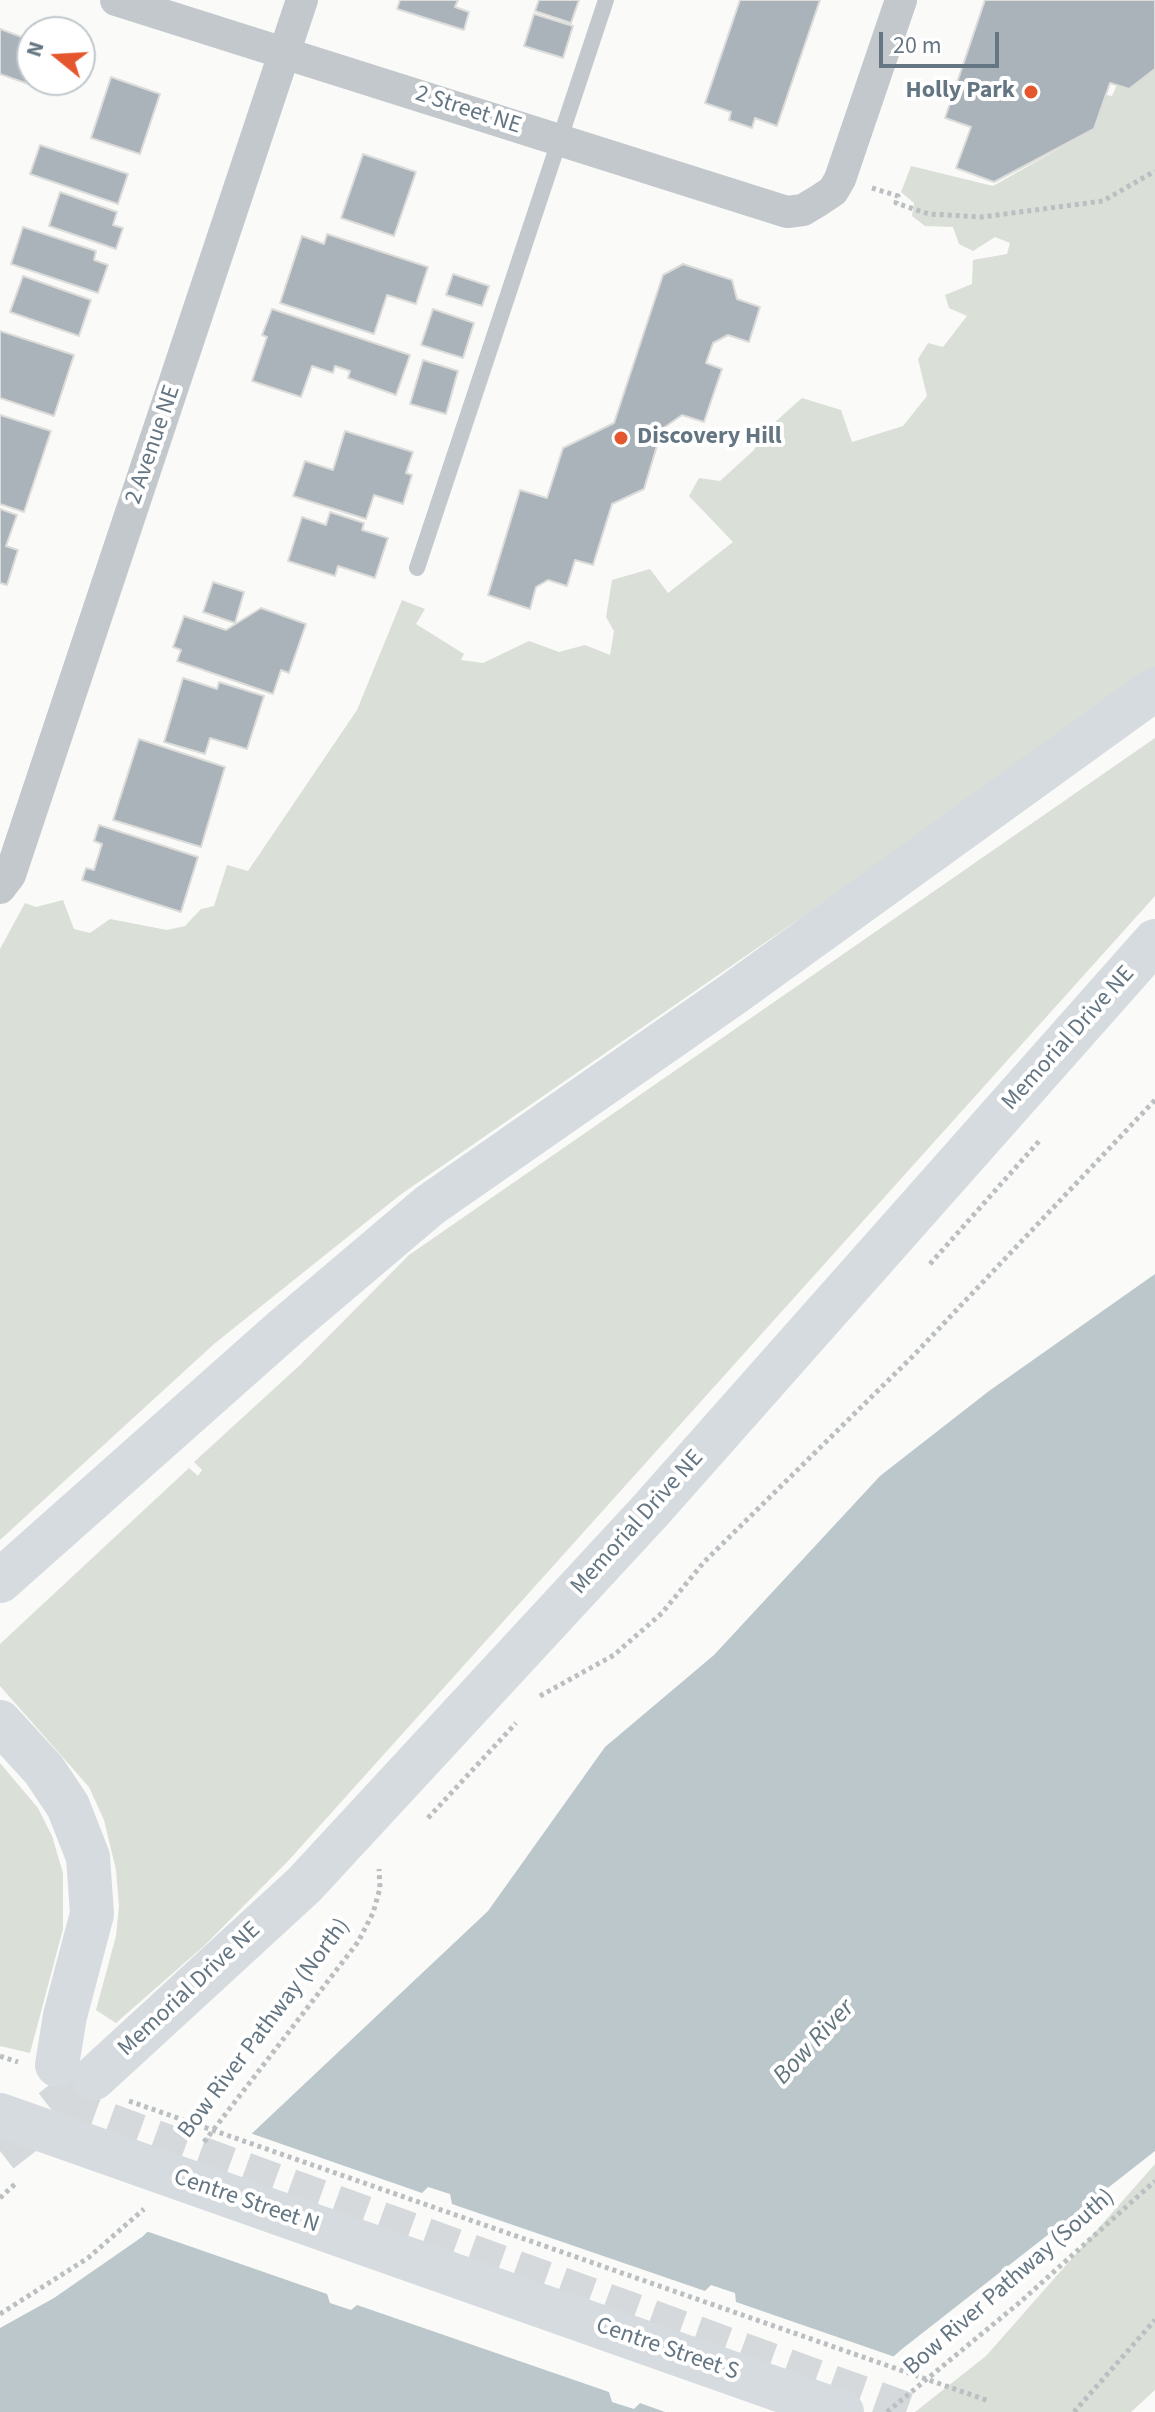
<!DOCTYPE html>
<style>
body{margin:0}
#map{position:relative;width:1155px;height:2412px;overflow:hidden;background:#fafaf8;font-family:"Source Sans 3",sans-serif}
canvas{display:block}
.north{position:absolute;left:16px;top:16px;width:80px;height:80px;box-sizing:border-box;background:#fff;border:2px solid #c1c8cd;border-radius:50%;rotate:288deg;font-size:22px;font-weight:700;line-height:32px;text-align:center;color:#657683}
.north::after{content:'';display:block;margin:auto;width:28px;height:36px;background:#e4572e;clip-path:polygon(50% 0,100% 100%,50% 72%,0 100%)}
.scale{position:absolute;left:879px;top:32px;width:120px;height:36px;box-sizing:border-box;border:4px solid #657683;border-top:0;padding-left:10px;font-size:24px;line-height:28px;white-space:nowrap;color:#657683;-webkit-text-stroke:6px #fff;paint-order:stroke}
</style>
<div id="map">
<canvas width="1155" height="2412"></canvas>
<div class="north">N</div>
<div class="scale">20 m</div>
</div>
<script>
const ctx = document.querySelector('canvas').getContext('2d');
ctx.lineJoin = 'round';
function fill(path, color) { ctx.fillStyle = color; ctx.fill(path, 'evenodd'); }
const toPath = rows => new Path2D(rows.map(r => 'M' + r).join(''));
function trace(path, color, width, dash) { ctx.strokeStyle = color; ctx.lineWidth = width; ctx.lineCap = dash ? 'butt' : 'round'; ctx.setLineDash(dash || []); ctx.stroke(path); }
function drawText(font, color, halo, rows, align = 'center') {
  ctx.font = font + ' "Source Sans 3",sans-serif'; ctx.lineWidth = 8; ctx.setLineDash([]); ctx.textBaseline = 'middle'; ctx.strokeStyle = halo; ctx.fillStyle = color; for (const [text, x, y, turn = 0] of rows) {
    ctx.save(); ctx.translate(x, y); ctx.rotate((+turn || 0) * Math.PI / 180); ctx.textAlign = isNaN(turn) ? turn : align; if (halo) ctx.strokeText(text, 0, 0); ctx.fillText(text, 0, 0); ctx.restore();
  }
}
fill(toPath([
 [1155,69,1155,673,400,1195,214,1344,0,1540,0,949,25,903,36,907,63,900,74,929,90,933,110,919,167,930,185,926,201,909,214,906,227,865,248,871,357,710,402,600,425,609,416,624,464,654,461,660,483,663,529,641,559,652,585,645,610,655,614,631,606,617,612,580,650,569,668,593,733,542,689,496,699,478,720,481,754,450,765,431,802,398,841,410,852,442,903,426,927,396,918,359,928,343,943,347,967,316,949,308,945,295,972,284,973,260,1007,254,1010,243,995,237,973,251,959,244,953,227,925,226,912,216,914,203,901,192,911,166,993,186,1094,129,1106,95,1112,96,1117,85,1129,89],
 [1155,738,1155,896,289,1860,205,1945,116,2023,96,2010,116,1936,119,1906,116,1870,104,1820,89,1787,0,1686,0,1644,189,1468,198,1476,202,1470,194,1462,300,1365,409,1255],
 [0,1763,38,1808,52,1836,63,1873,63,1929,30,2053,0,2046],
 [1155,2164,1155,2390,1131,2412,915,2412,986,2356]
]), '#dadfd7');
fill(toPath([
 [1155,1274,1155,2151,902,2349,830,2412,0,2412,0,2328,54,2298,142,2237,488,1911,605,1747,714,1655,880,1476,989,1391]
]), '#bbc7cb');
fill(toPath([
 [247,2132,422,2193,428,2187,450,2194,452,2204,705,2291,711,2285,735,2293,736,2302,898,2358,836,2412,665,2412,640,2403,634,2409,612,2402,609,2392,357,2305,351,2310,330,2303,327,2294,143,2230]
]), '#fafaf8');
const building = toPath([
 [400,0,458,0,455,7,469,12,464,30,397,9,400,0],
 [539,0,579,0,571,23,535,11,539,0],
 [740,0,820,0,777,126,755,118,752,128,729,120,731,112,705,103,740,0],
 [985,0,1155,0,1155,69,1129,89,1110,83,1094,129,994,182,956,168,971,127,945,118,985,0],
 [534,14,573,26,563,58,524,46,534,14],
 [0,29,32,41,34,86,0,74,0,29],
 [111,77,160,94,140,154,91,138,111,77],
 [40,145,128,174,118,204,30,174,40,145],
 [363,154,416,172,394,236,341,218,363,154],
 [60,192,117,212,113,225,123,228,116,249,49,226,60,192],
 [23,227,96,251,94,260,108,265,98,293,11,264,23,227],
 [327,234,428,267,416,304,387,295,374,334,280,303,302,236,324,244,327,234],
 [683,264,732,280,737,299,760,307,749,342,728,335,713,343,706,363,722,369,704,422,682,415,662,429,644,489,612,504,593,565,575,560,567,586,548,580,536,587,530,609,488,595,520,490,547,498,563,448,614,423,663,275,683,264],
 [453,274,489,286,482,306,446,295,453,274],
 [23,276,91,300,79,336,10,312,23,276],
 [272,309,410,355,396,395,348,378,350,371,335,366,333,373,312,366,301,397,252,381,267,337,262,335,272,309],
 [433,309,474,323,463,358,421,345,433,309],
 [0,331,74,355,54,416,0,398,0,331],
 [423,360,458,371,446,414,410,404,423,360],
 [0,415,51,431,24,512,0,504,0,415],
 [345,431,413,452,406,473,412,475,403,504,374,495,366,519,293,496,305,461,333,470,345,431],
 [0,509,17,515,6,546,18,550,7,585,0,583,0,509],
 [330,512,364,523,362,530,388,538,375,578,338,566,335,576,288,561,302,517,326,525,330,512],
 [213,582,244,592,235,623,203,612,213,582],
 [261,608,306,624,289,673,281,670,273,694,177,661,181,650,173,647,184,616,226,630,261,608],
 [183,678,217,689,219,682,264,696,247,749,210,738,205,754,164,742,183,678],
 [139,739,225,767,201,847,113,820,139,739],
 [99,825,198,857,181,912,82,880,86,868,94,870,102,844,94,841,99,825]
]);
fill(building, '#aab3b9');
trace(building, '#dcdcda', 2);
trace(toPath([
 [65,2103,918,2412]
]), '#d5d9db', 32, [32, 16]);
trace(toPath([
 [0,2151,94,2078]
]), '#d5d9db', 44, [44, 22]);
trace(toPath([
 [872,188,898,196,896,203,929,214,982,217,1103,201,1155,171],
 [930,1264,1040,1140],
 [540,1696,614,1655,662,1613,704,1562,913,1356,1155,1100],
 [428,1818,516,1723],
 [0,2056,18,2062],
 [129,2101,989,2401],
 [204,2142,358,1942,373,1913,380,1888,379,1869],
 [0,2198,15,2184],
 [0,2314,88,2258,144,2209],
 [887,2412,1019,2303,1155,2181],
 [1074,2412,1155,2320]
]), '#bbbfc2', 5, [4, 4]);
trace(toPath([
 [417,568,606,0]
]), '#c3c8cc', 16);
trace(toPath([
 [116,0,787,212,803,210,818,201,833,191,840,179,901,0],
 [0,888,10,875,302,0]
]), '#c3c8cc', 32);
trace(toPath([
 [0,1581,286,1327,430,1205,733,994,1155,689],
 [0,1722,44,1770,68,1806,88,1857,92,1914,65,2016,57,2065],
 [94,2078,304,1885,650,1511,1155,941],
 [0,2115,842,2412]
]), '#d6dbdf', 44);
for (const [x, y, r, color] of [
 [1031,92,8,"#e4572e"],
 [621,438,8,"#e4572e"]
]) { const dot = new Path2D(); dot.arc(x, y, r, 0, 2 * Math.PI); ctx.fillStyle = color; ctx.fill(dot); trace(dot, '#fff', 3); }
drawText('bold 24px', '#657683', '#fff', [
 ["Holly Park",1015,92],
 ["Discovery Hill",637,438,"left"]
], 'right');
drawText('24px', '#657683', '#fff', [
 ["2 Street NE",468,111,18],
 ["2 Avenue NE",154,445,-71],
 ["Memorial Drive NE",1069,1039,-48],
 ["Memorial Drive NE",638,1523,-48],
 ["Memorial Drive NE",190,1990,-43],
 ["Bow River Pathway (North)",265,2029,-53],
 ["Centre Street N",246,2202,19],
 ["Bow River Pathway (South)",1010,2283,-41],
 ["Centre Street S",667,2350,19]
]);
drawText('italic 26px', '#60757c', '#fff', [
 ["Bow River",815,2043,-47]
]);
</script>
